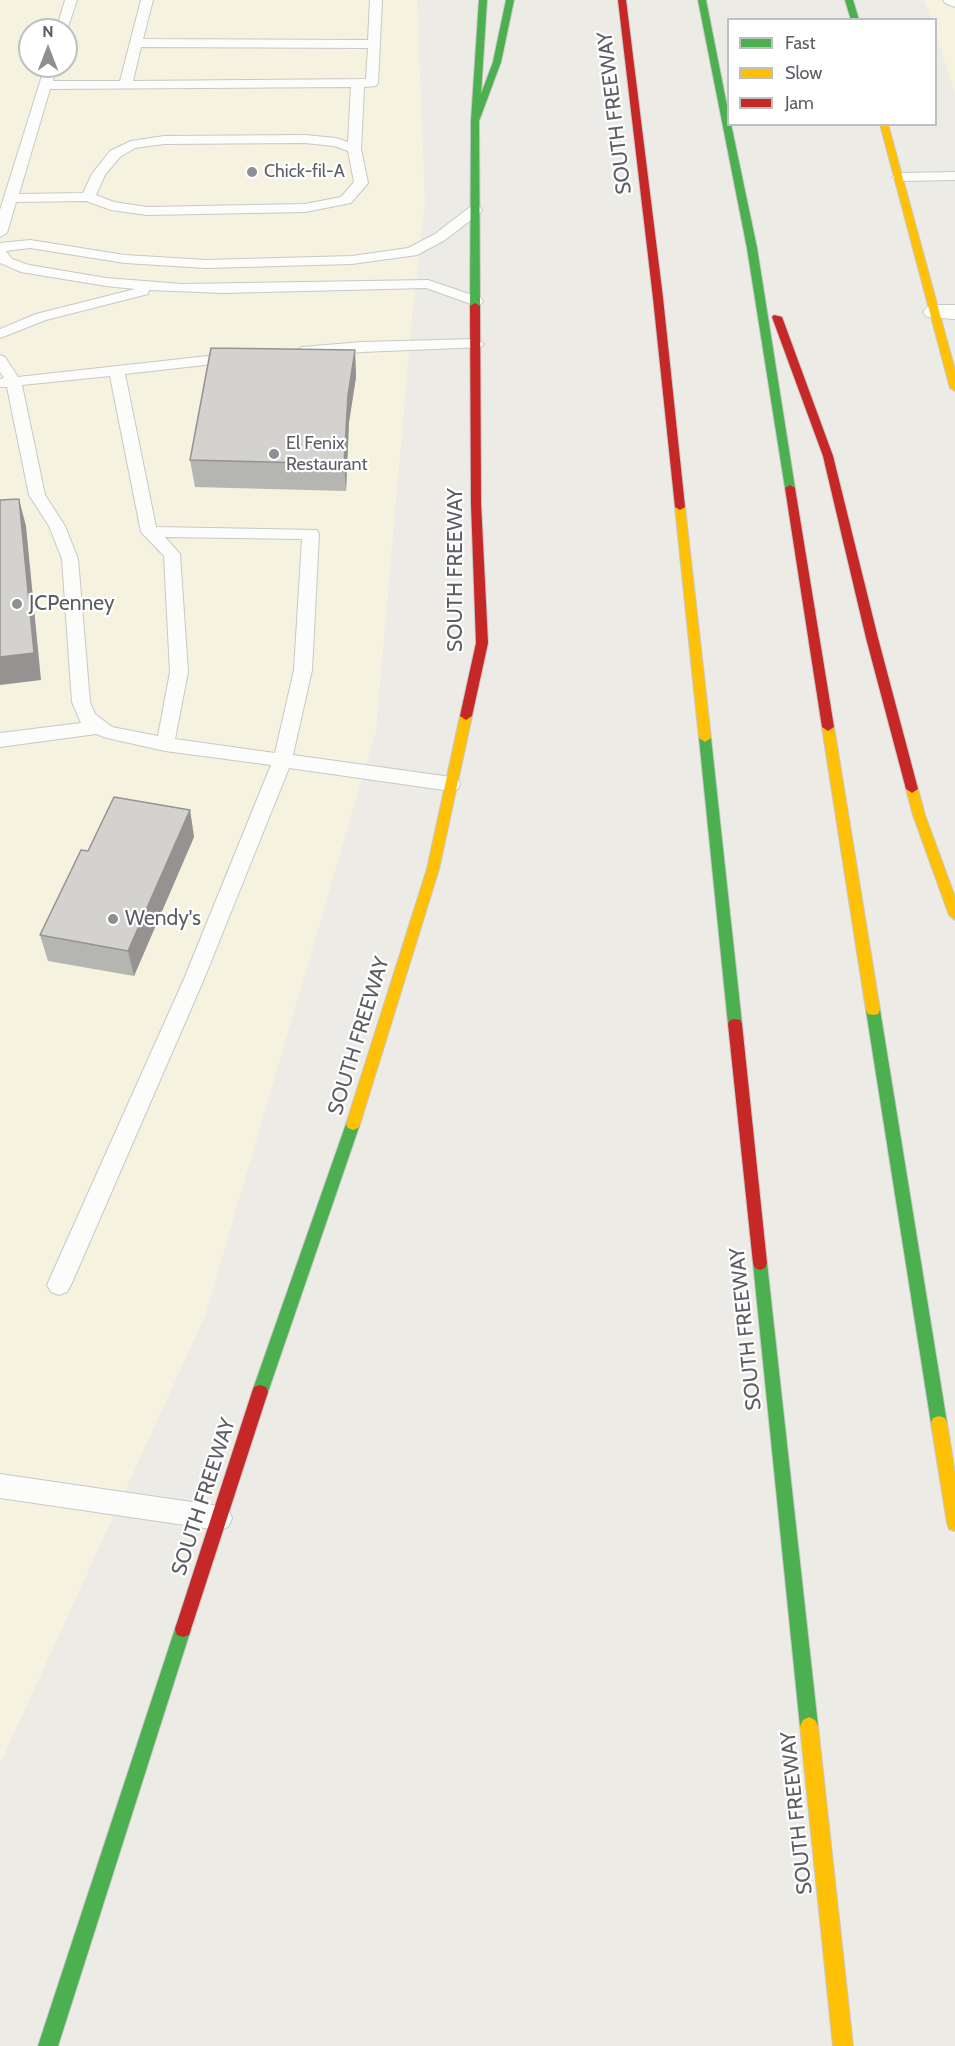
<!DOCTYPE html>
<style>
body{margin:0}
#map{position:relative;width:955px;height:2046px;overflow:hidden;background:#ecebe6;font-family:Cabin,sans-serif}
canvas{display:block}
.legend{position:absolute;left:727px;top:18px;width:210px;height:108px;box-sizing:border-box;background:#fff;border:2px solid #bebfc1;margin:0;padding:8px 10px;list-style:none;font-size:18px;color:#5c5e64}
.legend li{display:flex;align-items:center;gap:12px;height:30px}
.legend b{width:30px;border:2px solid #bebfc1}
.north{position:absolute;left:18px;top:18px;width:60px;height:60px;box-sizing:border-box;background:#fff;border:2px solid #bebfc1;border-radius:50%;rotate:0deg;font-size:16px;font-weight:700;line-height:24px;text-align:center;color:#5c5e64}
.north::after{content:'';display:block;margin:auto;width:21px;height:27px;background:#8e8f92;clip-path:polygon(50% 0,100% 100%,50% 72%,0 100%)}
</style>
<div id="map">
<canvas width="955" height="2046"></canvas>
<ul class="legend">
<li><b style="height:8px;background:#4caf50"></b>Fast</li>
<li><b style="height:8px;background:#ffc107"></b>Slow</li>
<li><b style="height:8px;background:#c62828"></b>Jam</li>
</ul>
<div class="north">N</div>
</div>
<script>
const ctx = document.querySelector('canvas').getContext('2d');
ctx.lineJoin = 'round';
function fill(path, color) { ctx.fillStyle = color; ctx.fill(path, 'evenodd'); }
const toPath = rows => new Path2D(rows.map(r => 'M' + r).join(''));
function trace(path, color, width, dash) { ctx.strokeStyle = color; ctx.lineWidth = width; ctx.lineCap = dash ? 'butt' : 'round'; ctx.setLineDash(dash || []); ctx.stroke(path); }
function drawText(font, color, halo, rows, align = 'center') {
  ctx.font = font + ' Cabin,sans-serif'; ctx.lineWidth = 4.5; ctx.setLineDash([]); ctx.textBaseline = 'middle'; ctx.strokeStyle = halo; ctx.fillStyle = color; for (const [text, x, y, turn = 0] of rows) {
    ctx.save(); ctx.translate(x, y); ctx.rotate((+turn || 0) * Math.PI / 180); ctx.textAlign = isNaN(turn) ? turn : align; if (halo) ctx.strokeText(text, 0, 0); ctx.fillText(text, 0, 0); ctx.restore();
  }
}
fill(toPath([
 [0,0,417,0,425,202,412,318,376,731,205,1316,0,1764],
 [30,30,66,30,66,66,30,66],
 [924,0,955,0,955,93,936,34,936,20,931,19]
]), '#f5f3df');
const lane = toPath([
 [65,0,77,0,66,33,66,30,56,30,65,0],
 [141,0,153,0,143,39,368,40,370,0,382,0,378,83,376,86,364,87,361,149,368,183,351,203,305,212,147,215,111,210,86,201,16,202,7,233,0,237,0,210,45,66,57,66,53,81,120,81,141,0],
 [141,47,368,48,366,79,133,81,141,47],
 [351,87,348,142,336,138,305,135,164,136,131,141,110,151,92,174,83,193,19,194,50,89,351,87],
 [305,143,334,146,348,151,354,182,341,197,305,204,147,207,114,202,96,195,105,175,120,157,135,148,164,144,305,143],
 [943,0,955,0,955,7,945,3,943,0],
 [955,172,955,180,899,181,892,177,899,173,955,172],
 [475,206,480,207,482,210,480,213,445,240,417,255,352,264,206,268,125,263,30,248,6,251,12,259,29,265,106,278,182,284,428,280,481,298,483,301,481,304,471,304,426,288,224,293,149,290,148,294,46,320,0,338,0,329,36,314,135,289,106,286,21,272,0,263,0,243,30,240,125,255,206,260,352,256,408,248,435,234,470,207,475,206],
 [476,339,484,344,481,347,362,352,302,357,294,352,302,347,362,342,476,339],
 [235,353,243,358,240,361,125,374,156,527,317,530,319,534,312,670,293,755,451,777,458,779,460,784,458,789,451,791,289,768,204,979,71,1285,67,1292,59,1295,51,1292,47,1285,184,979,271,765,165,751,107,738,96,734,0,747,0,733,81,723,72,702,62,559,49,526,29,495,7,387,0,387,0,379,4,378,0,372,0,355,5,357,18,377,235,353],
 [110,376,141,532,164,556,170,672,158,736,112,727,95,714,90,702,78,559,65,526,45,495,22,385,110,376],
 [165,537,302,539,294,670,275,753,175,739,188,672,180,554,165,537],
 [0,1474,219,1506,228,1509,232,1518,228,1527,219,1530,0,1498,0,1474]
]);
const street = toPath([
 [935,305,955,305,955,319,927,317,923,312,927,307,935,305]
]);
const fast = toPath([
 [479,0,487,0,481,94,493,62,506,0,514,0,501,62,479,121,480,306,475,309,470,306,471,121,479,0],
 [698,0,706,0,728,111,728,124,731,124,757,248,795,488,790,491,785,488,747,248,698,0],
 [845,0,853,0,859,20,851,20,845,0],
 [705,734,711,738,742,1024,740,1028,735,1029,730,1028,728,1024,699,738,705,734],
 [873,1005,878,1006,880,1010,947,1423,945,1428,939,1430,933,1428,931,1423,866,1010,868,1006,873,1005],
 [353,1118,358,1120,360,1124,268,1392,266,1397,260,1399,254,1397,252,1392,346,1124,348,1120,353,1118],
 [760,1256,765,1258,767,1263,818,1726,815,1732,809,1735,803,1732,800,1726,753,1263,755,1258,760,1256],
 [183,1621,189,1623,191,1629,58,2046,38,2046,175,1629,177,1623,183,1621]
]);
const slow = toPath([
 [880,124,888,124,955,370,955,391,950,388,880,124],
 [680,504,685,507,711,738,705,742,699,738,675,507,680,504],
 [466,712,472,716,439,869,360,1124,358,1128,353,1130,348,1128,346,1124,427,869,460,716,466,712],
 [828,723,834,727,880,1010,878,1014,873,1015,868,1014,866,1010,822,727,828,723],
 [912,785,918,789,925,815,955,897,955,920,949,915,913,815,906,789,912,785],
 [939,1416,945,1418,947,1423,955,1473,955,1531,949,1529,947,1523,931,1423,933,1418,939,1416],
 [809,1717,815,1720,818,1726,853,2046,833,2046,800,1726,803,1720,809,1717]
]);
const jam = toPath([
 [618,0,626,0,663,298,685,507,680,510,675,507,653,298,618,0],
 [475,303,480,306,481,503,488,643,472,716,466,720,460,716,476,643,471,503,470,306,475,303],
 [774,315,782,317,833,456,878,638,918,789,912,793,906,789,866,638,823,456,772,317,774,315],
 [790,485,795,488,834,727,828,731,822,727,785,488,790,485],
 [735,1019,740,1020,742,1024,767,1263,765,1268,760,1270,755,1268,753,1263,728,1024,730,1020,735,1019],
 [260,1385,266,1387,268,1392,191,1629,189,1635,183,1637,177,1635,175,1629,252,1392,254,1387,260,1385]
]);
trace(lane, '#c8c8c6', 2);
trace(street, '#c8c8c6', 2);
trace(fast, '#c9c8c7', 2);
trace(slow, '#c9c8c7', 2);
trace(jam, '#c9c8c7', 2);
fill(lane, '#fcfcfb');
fill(street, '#fcfcfb');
fill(fast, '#4caf50');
fill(slow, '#ffc107');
fill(jam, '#c62828');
fill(toPath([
 [355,350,356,377,349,422,346,491,195,487,190,460],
 [190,810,194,837,134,976,48,961,40,935,88,851]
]), '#b5b5b2');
fill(toPath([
 [355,350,356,377,349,422,346,491,344,464,348,395],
 [19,499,26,526,41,680,0,685,0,657],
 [190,810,194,837,134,976,128,951]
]), '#949391');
const building = toPath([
 [211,348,355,350,348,395,344,464,190,460,211,348],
 [19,499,34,653,0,657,0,500,19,499],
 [114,797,190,810,128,951,40,935,81,850,88,851,114,797]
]);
fill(building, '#d3d2cf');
trace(building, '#949391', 1.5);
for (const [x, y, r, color] of [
 [252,172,6,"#8e8f92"],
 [274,454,6,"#8e8f92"],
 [17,604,6,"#8e8f92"],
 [113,919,6,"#8e8f92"]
]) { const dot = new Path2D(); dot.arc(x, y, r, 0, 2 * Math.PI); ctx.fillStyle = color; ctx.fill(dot); trace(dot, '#fff', 2); }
drawText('18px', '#5c5e64', '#fff', [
 ["Chick-fil-A",264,172],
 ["El Fenix",286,444],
 ["Restaurant",286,465]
], 'left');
drawText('21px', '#5c5e64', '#fff', [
 ["SOUTH FREEWAY",615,113,-97],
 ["SOUTH FREEWAY",456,570,-90],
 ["SOUTH FREEWAY",359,1036,-73],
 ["SOUTH FREEWAY",746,1329,-96],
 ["SOUTH FREEWAY",204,1497,-72],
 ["SOUTH FREEWAY",797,1813,-96]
]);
drawText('21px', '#5c5e64', '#fff', [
 ["JCPenney",29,604],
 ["Wendy's",125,919]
], 'left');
</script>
